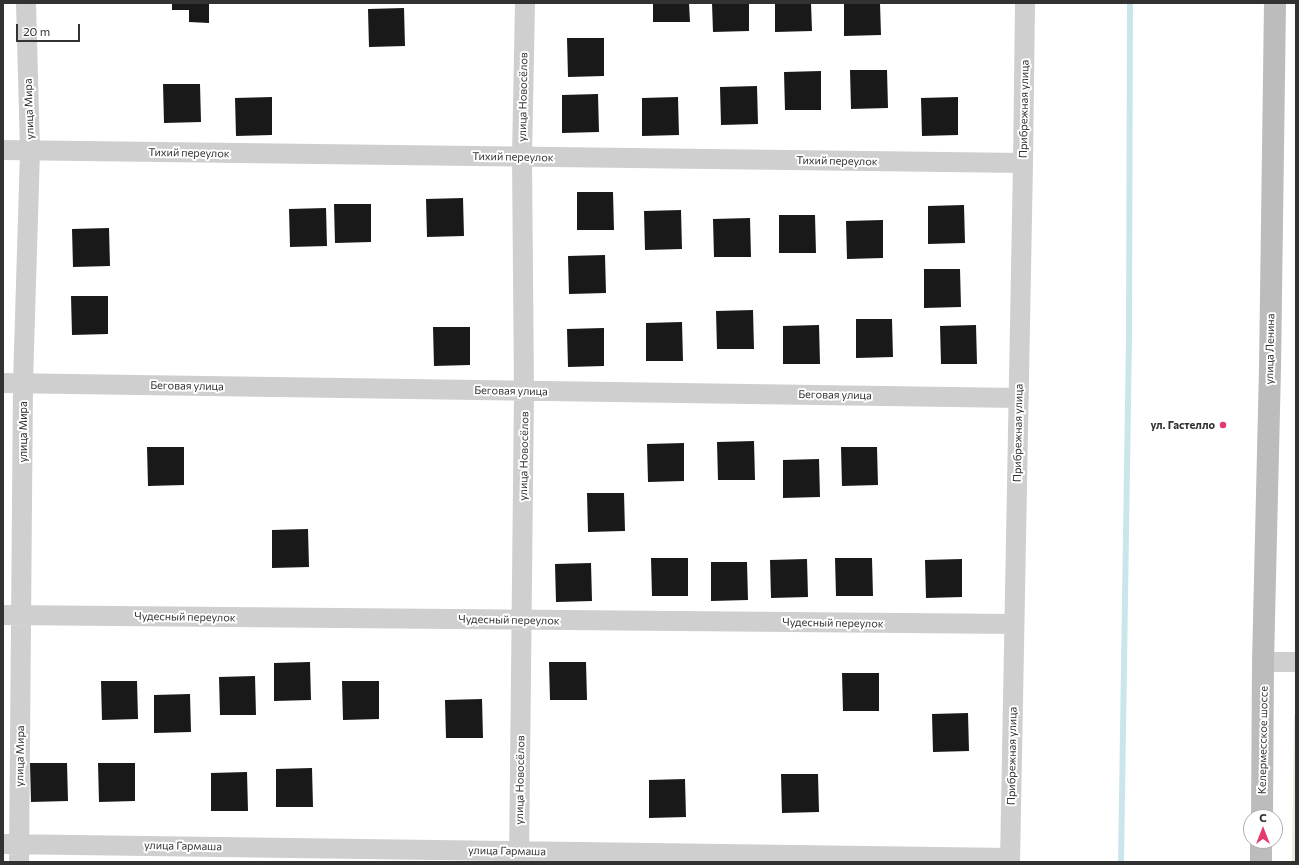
<!DOCTYPE html>
<meta charset="utf-8">
<style>
body{margin:0}
#map{position:relative;width:1299px;height:865px;overflow:hidden;background:#fff;font-family:Commissioner,sans-serif}
canvas{display:block}
.frame{position:absolute;inset:0;border:4px solid #323232;pointer-events:none}
.north{position:absolute;left:1243px;top:809px;width:40px;height:40px;box-sizing:border-box;background:#fff;border:1px solid #adadad;border-radius:50%;rotate:0deg;font-size:11px;font-weight:700;line-height:16px;text-align:center;color:#323232}
.north::after{content:'';display:block;margin:auto;width:14px;height:18px;background:#e3396d;clip-path:polygon(50% 0,100% 100%,50% 72%,0 100%)}
.scale{position:absolute;left:16px;top:24px;width:64px;height:18px;box-sizing:border-box;border:2px solid #323232;border-top:0;padding-left:5px;font-size:12px;line-height:14px;white-space:nowrap;color:#323232;-webkit-text-stroke:3px #fff;paint-order:stroke}
</style>
<div id="map">
<canvas width="1299" height="865"></canvas>
<div class="frame"></div>
<div class="north">С</div>
<div class="scale">20 m</div>
</div>
<script>
const ctx = document.querySelector('canvas').getContext('2d');
ctx.lineJoin = 'round';
function fill(path, color) { ctx.fillStyle = color; ctx.fill(path, 'evenodd'); }
const toPath = rows => new Path2D(rows.map(r => 'M' + r).join(''));
function trace(path, color, width, dash) { ctx.strokeStyle = color; ctx.lineWidth = width; ctx.lineCap = dash ? 'butt' : 'round'; ctx.setLineDash(dash || []); ctx.stroke(path); }
function drawText(font, color, halo, rows, align = 'center') {
  ctx.font = font + ' Commissioner,sans-serif'; ctx.lineWidth = 4; ctx.setLineDash([]); ctx.textBaseline = 'middle'; ctx.strokeStyle = halo; ctx.fillStyle = color; for (const [text, x, y, turn = 0] of rows) {
    ctx.save(); ctx.translate(x, y); ctx.rotate((+turn || 0) * Math.PI / 180); ctx.textAlign = isNaN(turn) ? turn : align; if (halo) ctx.strokeText(text, 0, 0); ctx.fillText(text, 0, 0); ctx.restore();
  }
}
fill(toPath([
 [1296,711,1296,862,1292,862,1294,716]
]), '#e8ebde');
trace(toPath([
 [1121,862,1129,337,1130,3]
]), '#cbe6eb', 6);
fill(toPath([
 [172,3,209,3,209,23,189,22,189,10,172,10],
 [653,3,689,3,690,22,653,22],
 [712,3,749,3,749,31,713,32],
 [775,3,811,3,812,31,775,32],
 [844,3,880,3,881,35,844,36],
 [404,8,405,46,369,47,368,9],
 [567,38,604,38,604,76,568,77],
 [850,70,887,70,888,108,851,109],
 [821,71,821,110,785,110,784,72],
 [163,84,200,84,201,122,164,123],
 [757,86,758,124,721,125,720,87],
 [598,94,599,132,562,133,562,95],
 [272,97,272,135,236,136,235,98],
 [678,97,679,135,642,136,642,98],
 [958,97,958,135,922,136,921,98],
 [577,192,613,192,614,230,577,230],
 [463,198,464,236,427,237,426,199],
 [334,204,371,204,371,242,335,243],
 [964,205,965,243,928,244,928,206],
 [326,208,327,246,290,247,289,209],
 [681,210,682,249,645,250,644,211],
 [779,215,815,215,816,253,779,253],
 [750,218,751,257,714,257,713,219],
 [883,220,883,258,847,259,846,221],
 [109,228,110,266,73,267,72,229],
 [605,255,606,293,569,294,568,256],
 [924,269,960,269,961,307,924,308],
 [71,296,108,296,108,334,72,335],
 [753,310,754,349,717,349,716,311],
 [856,319,892,319,893,357,856,358],
 [682,322,683,361,646,361,646,323],
 [819,325,820,364,783,364,783,326],
 [976,325,977,364,941,364,940,326],
 [433,327,470,327,470,365,434,366],
 [604,328,604,366,568,367,567,329],
 [754,441,755,480,718,480,717,442],
 [684,443,684,481,648,482,647,444],
 [147,447,184,447,184,485,148,486],
 [841,447,877,447,878,485,842,486],
 [819,459,820,497,783,498,783,460],
 [587,493,624,493,625,531,588,532],
 [308,529,309,567,272,568,272,530],
 [651,558,688,558,688,596,652,596],
 [835,558,872,558,873,596,836,596],
 [807,559,808,597,771,598,770,560],
 [962,559,962,597,926,598,925,560],
 [711,562,747,562,748,600,711,601],
 [591,563,592,601,556,602,555,564],
 [310,662,311,700,274,701,274,663],
 [549,662,586,662,587,700,550,700],
 [842,673,879,673,879,711,843,711],
 [255,676,256,715,220,715,219,677],
 [101,681,137,681,138,719,102,720],
 [342,681,379,681,379,719,343,720],
 [190,694,191,732,154,733,154,695],
 [482,699,483,738,446,738,445,700],
 [968,713,969,751,933,752,932,714],
 [30,763,67,763,68,801,31,802],
 [98,763,135,763,135,801,99,802],
 [312,768,313,807,276,807,276,769],
 [247,772,248,811,211,811,211,773],
 [781,774,818,774,819,812,782,813],
 [685,779,686,817,649,818,649,780]
]), '#191919');
trace(toPath([
 [3,150,1023,163],
 [3,383,1019,398],
 [3,615,1014,624],
 [1263,662,1296,662],
 [3,844,1010,858],
 [19,862,23,383,30,151,26,3],
 [519,862,524,391,522,157,525,3],
 [1010,862,1023,163,1025,3]
]), '#cfcfcf', 20);
trace(toPath([
 [1262,817,1263,662,1270,368,1275,3],
 [1261,862,1261,841]
]), '#bcbcbc', 22);
for (const [x, y, r, color] of [
 [1223,425,4,"#e3396d"]
]) { const dot = new Path2D(); dot.arc(x, y, r, 0, 2 * Math.PI); ctx.fillStyle = color; ctx.fill(dot); trace(dot, '#fff', 1.5); }
drawText('11px', '#323232', '#fff', [
 ["улица Новосёлов",523,97,-89],
 ["улица Мира",29,109,-92],
 ["Прибрежная улица",1024,109,-89],
 ["Тихий переулок",189,153,1],
 ["Тихий переулок",513,157,1],
 ["Тихий переулок",837,161,1],
 ["улица Ленина",1270,349,-89],
 ["Беговая улица",187,386,1],
 ["Беговая улица",511,391,1],
 ["Беговая улица",835,395,1],
 ["улица Мира",23,432,-90],
 ["Прибрежная улица",1018,433,-89],
 ["улица Новосёлов",524,456,-89],
 ["Чудесный переулок",185,617,1],
 ["Чудесный переулок",509,620,1],
 ["Чудесный переулок",833,623,1],
 ["Келермесское шоссе",1263,740,-89],
 ["улица Мира",20,756,-89],
 ["Прибрежная улица",1012,756,-89],
 ["улица Новосёлов",520,780,-89],
 ["улица Гармаша",183,846,1],
 ["улица Гармаша",507,851,1]
]);
drawText('bold 11px', '#323232', '#fff', [
 ["ул. Гастелло",1215,425]
], 'right');
</script>
